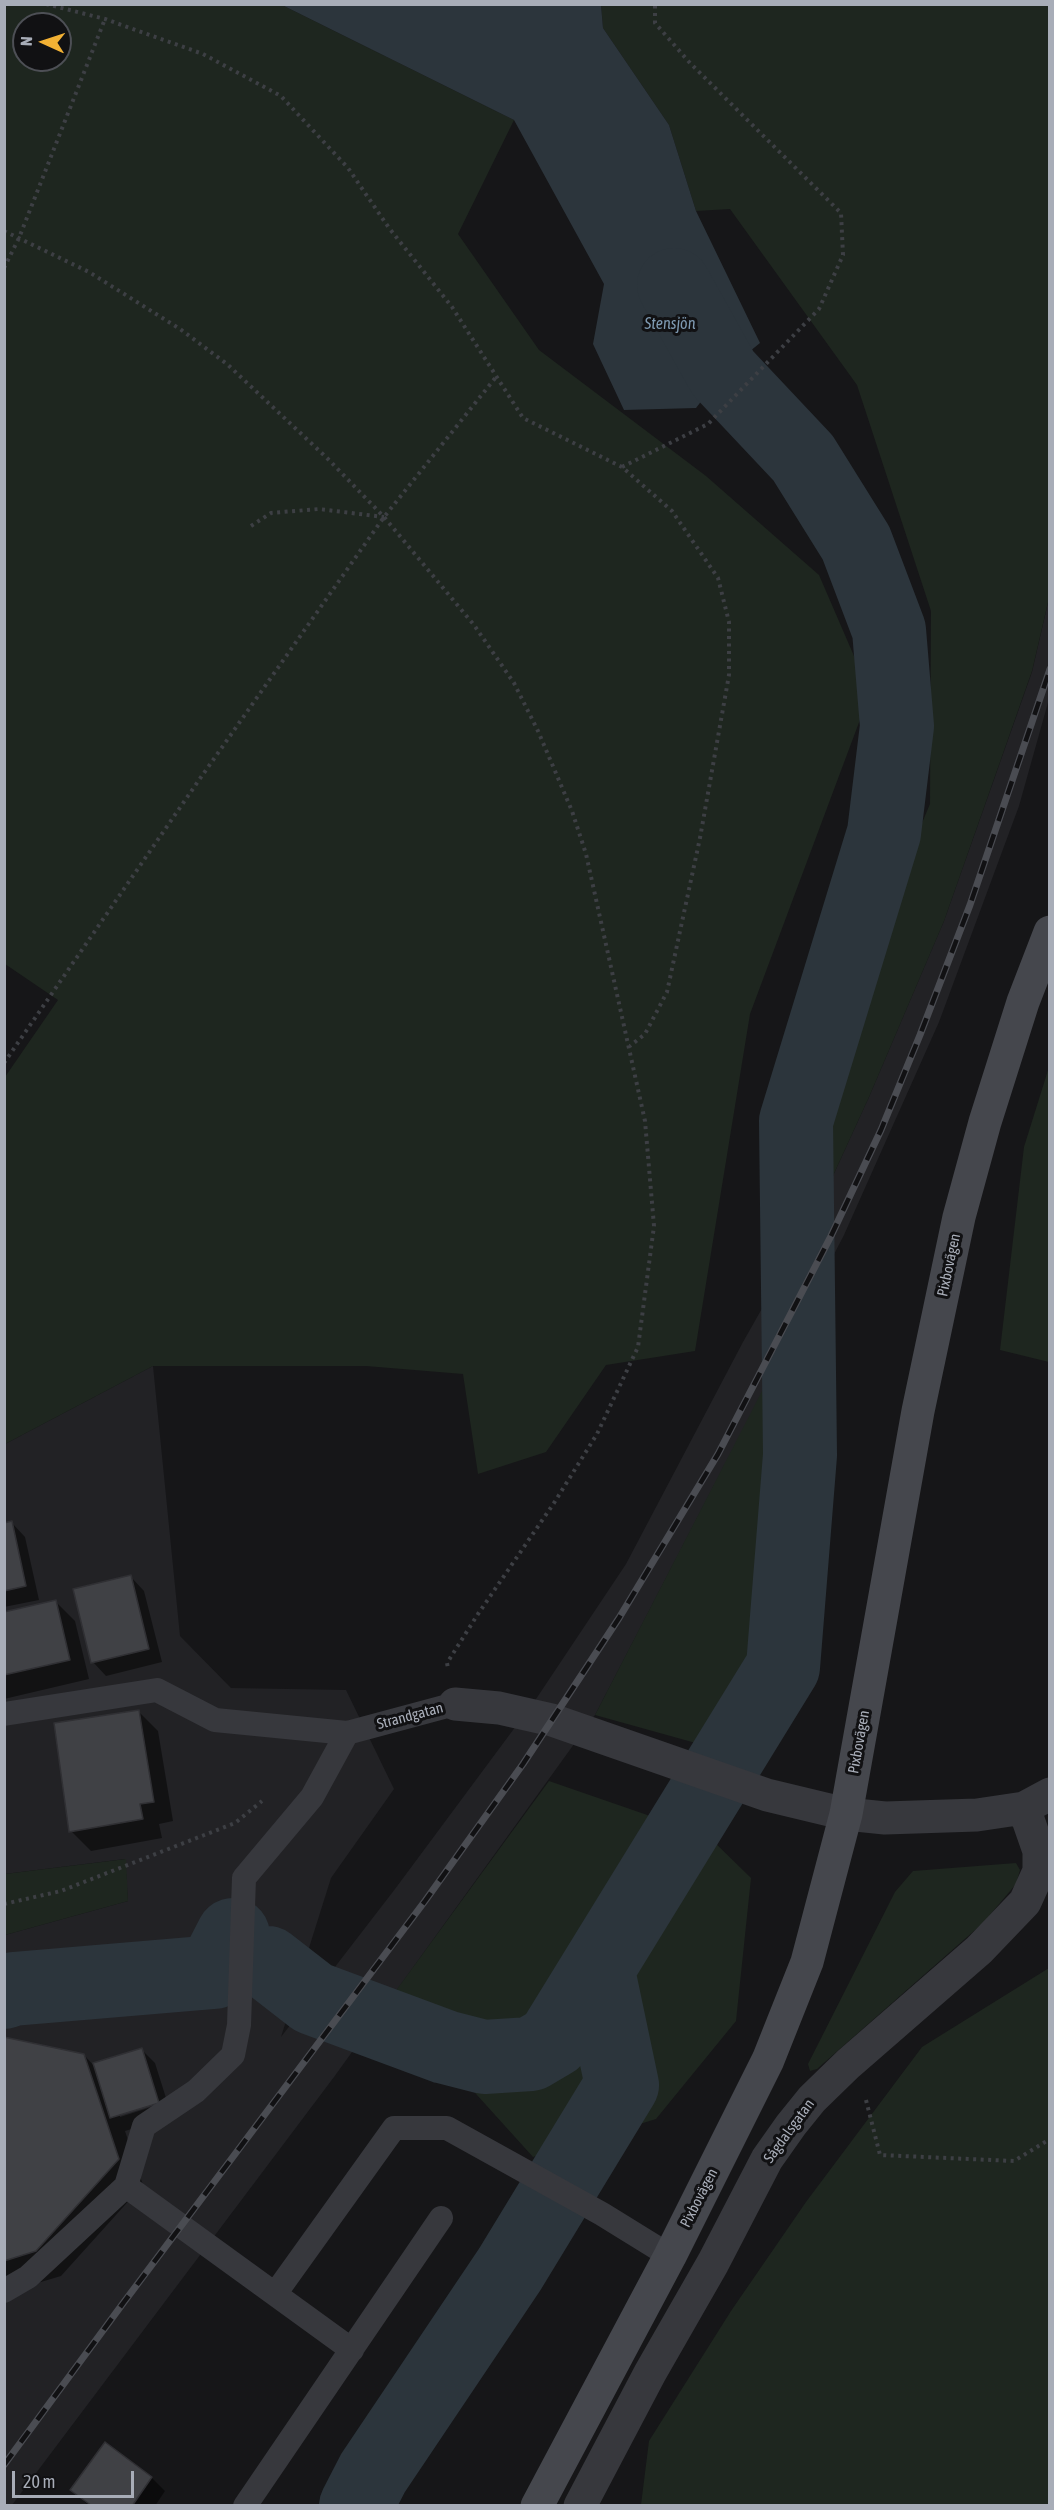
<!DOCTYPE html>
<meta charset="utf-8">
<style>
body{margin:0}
#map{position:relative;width:1054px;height:2510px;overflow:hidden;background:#161618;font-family:"Asap Condensed",sans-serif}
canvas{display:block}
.frame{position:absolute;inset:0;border:6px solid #a8adb8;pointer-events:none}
.north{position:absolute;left:12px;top:12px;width:60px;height:60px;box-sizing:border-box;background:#111113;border:2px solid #4d4f55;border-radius:50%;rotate:273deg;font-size:16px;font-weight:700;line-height:24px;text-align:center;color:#a8adb8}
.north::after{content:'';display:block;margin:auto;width:21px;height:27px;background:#f2b134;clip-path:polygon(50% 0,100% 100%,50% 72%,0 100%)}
.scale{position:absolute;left:12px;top:2471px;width:122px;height:27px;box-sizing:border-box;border:3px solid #a8adb8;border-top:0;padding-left:8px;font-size:18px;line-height:21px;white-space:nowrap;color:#a8adb8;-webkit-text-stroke:4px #111113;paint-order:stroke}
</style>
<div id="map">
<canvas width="1054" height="2510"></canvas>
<div class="frame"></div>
<div class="north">N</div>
<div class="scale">20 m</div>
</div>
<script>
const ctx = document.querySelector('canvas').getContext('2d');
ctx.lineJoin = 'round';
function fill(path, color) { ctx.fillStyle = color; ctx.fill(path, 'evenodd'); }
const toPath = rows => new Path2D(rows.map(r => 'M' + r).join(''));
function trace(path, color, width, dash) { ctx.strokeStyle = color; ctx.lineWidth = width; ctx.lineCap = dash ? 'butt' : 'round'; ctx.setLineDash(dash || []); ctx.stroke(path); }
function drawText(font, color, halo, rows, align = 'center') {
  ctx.font = font + ' "Asap Condensed",sans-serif'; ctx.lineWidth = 6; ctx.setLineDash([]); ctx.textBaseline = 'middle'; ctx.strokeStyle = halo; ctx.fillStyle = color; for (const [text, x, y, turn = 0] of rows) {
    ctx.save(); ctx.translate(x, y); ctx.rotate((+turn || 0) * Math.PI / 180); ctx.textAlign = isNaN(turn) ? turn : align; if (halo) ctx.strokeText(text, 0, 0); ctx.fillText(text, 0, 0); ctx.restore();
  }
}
fill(toPath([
 [1049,598,1049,699,1019,806,939,1022,844,1235,595,1715,334,2077,12,2505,5,2506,5,1935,128,1901,125,1859,5,1874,5,1444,153,1366,180,1636,231,1688,346,1690,394,1789,331,1878,281,2037,395,1889,536,1699,626,1564,743,1342,815,1215,869,1097,944,921,1032,672]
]), '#222225');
fill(toPath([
 [5,5,282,5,514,120,458,234,539,350,706,476,819,575,870,693,750,1014,695,1351,606,1365,546,1452,478,1474,463,1374,366,1366,153,1366,5,1444,5,1077,58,1000,5,964],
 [24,24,60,24,60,60,24,60],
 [601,5,1049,5,1049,598,1032,671,944,921,869,1097,815,1215,810,1112,851,991,930,804,931,611,857,385,730,209,696,211,669,125,603,28],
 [1049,1067,1049,1362,1000,1350,1024,1147],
 [778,1360,782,1469,755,1652,710,1747,595,1715],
 [549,1781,708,1836,751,1878,736,2021,656,2119,533,2157,458,2074,365,2033],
 [126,1859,128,1901,5,1935,5,1874],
 [1016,1863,1020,1870,1016,1884,983,1923,817,2069,810,2071,808,2064,895,1892,913,1871],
 [1049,1968,1049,2505,641,2505,649,2441,731,2311,806,2202,922,2047]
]), '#1e261f');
fill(toPath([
 [282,5,601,5,603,28,669,125,696,211,760,343,723,373,696,408,624,410,593,344,604,284,514,120]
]), '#2c353c');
fill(toPath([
 [12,1523,25,1537,39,1600,4,1607,4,1525],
 [131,1577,144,1591,162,1662,106,1676,93,1662],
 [55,1601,75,1621,89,1679,4,1699,4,1613],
 [138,1711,158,1731,173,1821,159,1824,162,1838,91,1851,71,1831],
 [4,2039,84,2055,97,2069,141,2049,155,2063,172,2117,125,2131,143,2185,61,2276,4,2293],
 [166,2099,167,2102,120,2117,120,2114],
 [105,2444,152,2478,165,2491,155,2506,89,2506,72,2489]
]), '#0007');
trace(toPath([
 [268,1963,313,1998,445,2047,484,2057,531,2054,553,2041,783,1667,800,1455,796,1121,884,833,897,726,889,630,856,543,803,458,723,373,674,285],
 [4,1992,13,1989,214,1972,233,1935],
 [356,2506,373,2473,510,2269,622,2085,598,1971]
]), '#2c353c', 74);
const building = toPath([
 [12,1521,26,1586,4,1591,4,1523,12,1521],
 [131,1575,149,1649,91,1663,73,1589,131,1575],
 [56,1600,70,1660,4,1675,4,1612,56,1600],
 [139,1710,154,1802,140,1804,143,1819,69,1832,54,1723,139,1710],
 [4,2037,84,2054,119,2159,36,2251,4,2261,4,2037],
 [142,2048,159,2103,110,2118,93,2063,142,2048],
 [105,2442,152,2477,132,2506,92,2506,70,2490,105,2442]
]);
fill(building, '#404145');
trace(building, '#303034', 1.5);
trace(toPath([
 [46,4,105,19,203,54,281,96,348,168,389,228,452,307,523,418,622,467,672,511,718,578,729,622,729,675,700,838,667,992,645,1034,630,1046],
 [4,231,89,272,180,329,227,364,328,459,384,517,474,625,514,683,538,731,572,811,586,854,645,1121,654,1226,638,1347,597,1434,554,1503,478,1614,447,1663,448,1668],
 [4,268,19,238,105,19],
 [622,467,708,424,819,309,843,255,841,213,690,63,655,23,655,4],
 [251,526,271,513,319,509,384,517],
 [4,1063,199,780,384,517,496,377],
 [4,1904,61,1891,235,1823,262,1801],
 [866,2100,880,2155,1014,2161,1050,2139]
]), '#3d3f44', 4, [3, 4.5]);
trace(toPath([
 [4,1714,157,1690,215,1720,347,1733,455,1704],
 [347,1733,312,1797,244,1878,239,2025,233,2055,196,2091,144,2126,126,2186,352,2350],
 [4,2291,28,2277,126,2186],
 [275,2294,394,2128,447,2128,602,2214,670,2256],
 [245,2506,441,2218]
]), '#37383d', 24);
trace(toPath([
 [455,1704,499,1708,552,1720,767,1795,846,1814,885,1818,977,1815,1024,1808,1050,1794],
 [580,2506,650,2373,713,2263,767,2159,791,2125,812,2099,848,2064,979,1950,1025,1902,1039,1871,1039,1851,1024,1808]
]), '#37383d', 33);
trace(toPath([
 [537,2506,670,2256,768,2060,807,1962,846,1814,918,1411,959,1217,985,1122,1023,1002,1050,932]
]), '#45474d', 33);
const rail = toPath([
 [4,2465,124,2302,425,1901,523,1764,619,1618,718,1454,831,1236,881,1130,920,1035,970,905,1050,669]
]);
trace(rail, '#4a4c52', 7);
trace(rail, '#111113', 4.5, [14]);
drawText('15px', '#a8adb8', '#111113', [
 ["Pixbovägen",949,1265,-78],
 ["Strandgatan",410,1716,-15],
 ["Pixbovägen",859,1742,-80],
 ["Sågdalsgatan",789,2131,-54],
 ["Pixbovägen",699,2198,-63]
]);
drawText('italic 16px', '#7f9bb3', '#111113', [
 ["Stensjön",670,324]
]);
</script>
